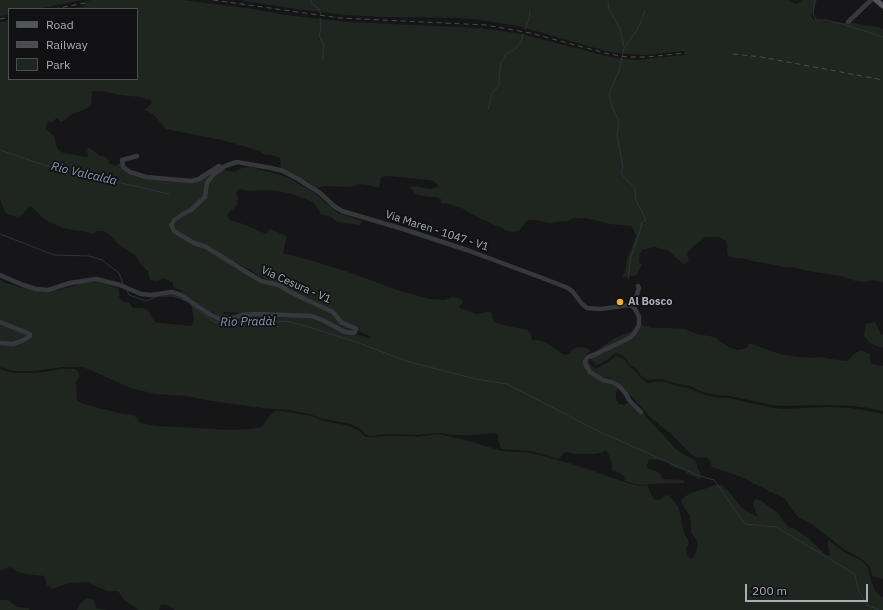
<!DOCTYPE html>
<meta charset="utf-8">
<style>
body{margin:0}
#map{position:relative;width:883px;height:610px;overflow:hidden;background:#161618;font-family:"IBM Plex Sans",sans-serif}
canvas{display:block}
.legend{position:absolute;left:8px;top:8px;width:130px;height:72px;box-sizing:border-box;background:#111113;border:1px solid #4d4f55;margin:0;padding:5px 7px;list-style:none;font-size:12px;color:#a8adb8}
.legend li{display:flex;align-items:center;gap:8px;height:20px}
.legend b{width:20px;border:1px solid #4d4f55}
.scale{position:absolute;left:745px;top:584px;width:123px;height:18px;box-sizing:border-box;border:2px solid #a8adb8;border-top:0;padding-left:5px;font-size:12px;line-height:14px;white-space:nowrap;color:#a8adb8;-webkit-text-stroke:3px #111113;paint-order:stroke}
</style>
<div id="map">
<canvas width="883" height="610"></canvas>
<ul class="legend">
<li><b style="height:5px;background:#53555c"></b>Road</li>
<li><b style="height:5px;background:#4a4c52"></b>Railway</li>
<li><b style="height:11px;background:#1e261f"></b>Park</li>
</ul>
<div class="scale">200 m</div>
</div>
<script>
const ctx = document.querySelector('canvas').getContext('2d');
ctx.lineJoin = 'round';
function fill(path, color) { ctx.fillStyle = color; ctx.fill(path, 'evenodd'); }
const toPath = rows => new Path2D(rows.map(r => 'M' + r).join(''));
function trace(path, color, width, dash) { ctx.strokeStyle = color; ctx.lineWidth = width; ctx.lineCap = dash ? 'butt' : 'round'; ctx.setLineDash(dash || []); ctx.stroke(path); }
function drawText(font, color, halo, rows, align = 'center') {
  ctx.font = font + ' "IBM Plex Sans",sans-serif'; ctx.lineWidth = 3.5; ctx.setLineDash([]); ctx.textBaseline = 'middle'; ctx.strokeStyle = halo; ctx.fillStyle = color; for (const [text, x, y, turn = 0] of rows) {
    ctx.save(); ctx.translate(x, y); ctx.rotate((+turn || 0) * Math.PI / 180); ctx.textAlign = isNaN(turn) ? turn : align; if (halo) ctx.strokeText(text, 0, 0); ctx.fillText(text, 0, 0); ctx.restore();
  }
}
fill(toPath([
 [0,0,83,0,37,9,9,9,9,15,0,16],
 [91,0,182,0,253,9,285,15,348,22,479,28,501,31,521,34,610,57,636,60,646,59,685,55,684,51,646,55,628,54,609,52,518,26,480,20,459,18,386,17,346,15,296,9,239,0,788,0,792,3,797,4,802,0,817,0,811,15,812,18,815,20,837,23,855,23,862,25,879,27,883,29,883,282,871,280,866,282,856,281,841,276,808,271,792,267,784,267,780,266,760,262,756,262,742,258,734,258,728,256,727,250,728,247,726,241,719,237,706,237,696,244,687,253,689,260,684,264,676,258,669,251,655,247,642,250,640,253,639,261,639,263,642,264,637,274,634,276,622,277,625,271,627,259,636,236,632,226,610,224,586,218,574,218,569,221,555,222,550,223,535,220,527,220,519,231,513,232,505,230,501,227,492,224,471,214,464,209,446,203,443,204,440,202,441,199,437,197,430,197,415,194,410,187,416,186,430,189,438,187,438,185,434,181,421,179,388,176,381,177,379,188,369,185,359,184,351,187,325,186,316,188,307,181,281,171,280,158,272,155,262,154,260,151,222,140,166,129,153,114,145,110,152,103,150,100,140,97,120,95,102,91,95,91,92,92,91,105,88,108,73,114,69,116,65,120,61,122,57,118,52,122,49,122,47,123,46,126,46,129,54,136,57,148,59,151,64,153,86,157,88,156,87,150,89,148,94,151,98,155,105,157,108,159,109,163,115,166,120,163,129,170,141,175,190,182,211,174,204,196,190,208,175,216,169,222,169,226,172,232,193,244,214,253,231,263,332,313,341,325,346,327,350,327,354,329,354,331,348,331,322,319,240,314,239,313,224,312,223,314,237,315,231,317,219,316,211,312,182,293,183,291,173,287,173,283,168,280,163,278,158,281,150,280,148,271,140,264,139,261,136,256,127,250,116,242,113,237,104,231,96,231,93,234,86,232,73,230,63,228,49,222,42,217,34,209,30,206,27,209,23,214,18,217,6,214,0,200,0,22,9,21,9,79,137,79,137,9,69,9,85,6,84,2],
 [251,167,287,177,313,192,338,213,362,221,360,225,337,222,331,217,321,214,313,202,292,194,278,191,264,190,250,191,239,189,236,192,238,197,237,205,227,215,230,220,246,225,266,234,270,229,287,236,283,253,313,261,351,273,400,291,430,299,444,300,453,297,461,299,463,303,459,306,460,308,476,314,484,313,488,311,492,313,492,318,495,322,503,325,527,330,531,334,532,340,541,341,547,343,564,355,569,354,573,349,576,348,581,347,587,348,591,351,587,353,584,359,588,369,619,388,616,393,616,400,619,404,624,405,626,403,629,403,639,408,650,421,677,450,683,454,694,460,697,465,697,468,700,472,700,479,699,479,688,474,684,470,680,469,673,467,669,463,663,461,652,459,649,459,648,462,647,466,648,469,656,471,659,473,663,479,683,480,685,483,668,483,642,485,636,484,625,481,624,476,620,473,612,471,612,464,609,455,606,450,601,453,594,454,573,454,566,452,563,454,561,457,558,459,532,451,502,449,498,441,498,434,495,433,473,435,452,435,439,433,417,435,390,434,370,436,365,434,361,429,351,424,324,419,309,414,288,410,262,408,205,400,187,396,157,394,133,389,88,369,81,367,63,367,36,371,14,371,0,367,0,345,6,345,31,337,0,321,0,279,3,282,18,287,37,291,48,292,60,290,82,283,99,282,119,289,119,297,121,300,124,302,129,302,133,308,141,308,147,309,155,322,159,323,192,326,194,318,191,304,218,319,250,316,273,317,274,318,276,317,310,318,354,334,363,336,370,339,371,337,368,335,360,332,341,320,337,313,332,309,317,303,272,282,263,278,250,270,210,249,194,242,175,229,173,223,204,201,210,180,223,169,228,171,234,172,242,168],
 [875,322,881,334,883,335,883,347,879,347,870,343,864,336,866,324],
 [0,324,28,335,27,337,14,342,0,342],
 [639,325,647,326,651,328,669,328,685,329,696,334,715,337,721,342,725,344,730,348,738,350,743,349,748,347,749,343,780,354,798,357,813,358,824,357,829,359,839,360,847,361,854,354,861,350,870,354,870,363,875,365,883,366,883,411,870,408,852,406,825,405,784,406,773,405,729,396,715,395,703,392,690,386,677,384,665,380,660,379,648,380,641,376,637,369,630,365,625,357,619,354,616,353,613,355,607,360,596,366,588,356,589,354,599,349,615,338,632,331,637,328],
 [616,356,624,359,629,366,635,371,640,377,648,383,659,381,665,382,677,386,689,388,702,394,714,397,729,398,773,408,784,409,825,407,851,408,869,411,883,414,883,579,872,576,870,567,862,559,845,550,812,524,799,518,793,511,785,499,739,476,712,467,710,461,706,457,697,458,691,454,671,434,650,417,634,399,615,381,610,378,603,377,592,371,588,366,587,362,588,360,592,366,596,369,609,361],
 [0,369,14,373,36,373,63,369,74,369,77,370,80,376,76,382,77,400,84,404,91,406,123,414,134,415,140,423,157,426,196,428,228,430,251,429,261,427,274,411,282,411,311,416,324,421,350,426,359,431,366,437,374,437,386,436,407,436,417,437,439,434,465,440,502,451,532,453,572,464,631,484,642,486,647,485,654,500,661,499,666,495,670,496,679,508,683,529,684,533,688,539,689,544,686,549,688,557,692,559,695,555,698,544,697,541,691,532,690,516,683,506,681,500,686,496,690,493,707,488,715,485,722,485,730,493,742,508,758,517,753,505,755,499,760,500,778,513,788,527,795,529,808,538,826,555,829,556,830,554,828,547,828,540,844,552,861,560,868,568,872,583,875,591,879,595,883,597,883,610,174,610,174,609,168,605,161,605,159,610,139,610,124,600,118,591,107,591,86,582,68,583,58,587,52,589,46,584,45,577,44,576,27,574,18,572,9,567,0,571],
 [86,598,92,599,95,602,96,608,106,610,76,610,77,610,79,605],
 [1,600,8,600,17,607,28,608,30,610,0,610,0,601]
]), '#1e261f');
trace(toPath([
 [311,0,311,3,318,8,321,14],
 [815,0,813,14,816,20,826,20,842,24,883,37],
 [608,1,609,10,620,28,624,47],
 [320,18,321,28,319,36,324,44,323,52,323,61],
 [525,29,529,20,530,10],
 [488,110,492,93,499,86,499,77,501,63,506,54,515,49,522,40,523,34],
 [0,150,44,165,169,194],
 [0,234,54,255,89,256,102,260,119,273,123,284],
 [628,279,631,257,640,231,642,222,646,220,636,200,635,188,621,174,623,167,617,135,619,121,612,107,609,94,619,71,624,48,637,30,643,17,645,10],
 [127,290,129,295,146,301,158,296,174,296,186,301],
 [190,304,214,322,252,324,287,321,306,326,359,343,406,361,476,379,507,384,598,431,697,475,714,480,745,524,776,527,855,574,858,589,867,605,879,610]
]), '#2c353c', 1);
trace(toPath([
 [848,22,871,0],
 [137,156,122,160,123,167,130,172,146,177,191,181,199,179,219,166,222,168],
 [0,275,23,285,36,289,48,290,70,283,96,279,120,285,141,294,151,295,172,292,181,295,211,315,220,319,229,319,243,315,256,314,311,316,322,320,345,332,353,333,355,332,356,329,355,328,342,323,333,312,309,301,290,292,279,285,261,281,214,252,206,247,194,243,174,231,171,225,174,220,183,214,191,210,205,197,207,183,213,175,225,166,237,162,271,168,283,171,298,179,320,193,334,206,342,211,403,229,467,250,545,279,568,288,573,292,582,304,587,308,601,309,629,305,632,306],
 [632,306,635,309,639,317,639,325,635,332,631,337,619,343,594,355,588,357,585,361,585,363,587,367,590,372,603,380,612,382,619,386,626,394,629,400,641,412],
 [632,306,634,304,639,288,638,286],
 [0,322,30,334,30,336,22,341,13,344,0,343]
]), '#37383d', 4.5);
trace(toPath([
 [876,0,883,6]
]), '#53555c', 5.5);
trace(toPath([
 [213,0,340,18,486,25,530,33,609,54,627,57,647,57,685,53],
 [54,9,85,3],
 [0,19,9,17],
 [733,54,761,57,883,80]
]), '#4a4c52', 1, [5, 4]);
for (const [x, y, r, color] of [
 [620,302,4,"#f2b134"]
]) { const dot = new Path2D(); dot.arc(x, y, r, 0, 2 * Math.PI); ctx.fillStyle = color; ctx.fill(dot); trace(dot, '#111113', 1.5); }
drawText('11px', '#a8adb8', '#111113', [
 ["Via Maren - 1047 - V1",437,231,18],
 ["Via Cesura - V1",296,285,24]
]);
drawText('bold 11px', '#a8adb8', '#111113', [
 ["Al Bosco",628,302]
], 'left');
drawText('italic 12px', '#7f9bb3', '#111113', [
 ["Rio Valcalda",84,174,13],
 ["Rio Pradàl",248,322,-1]
]);
</script>
